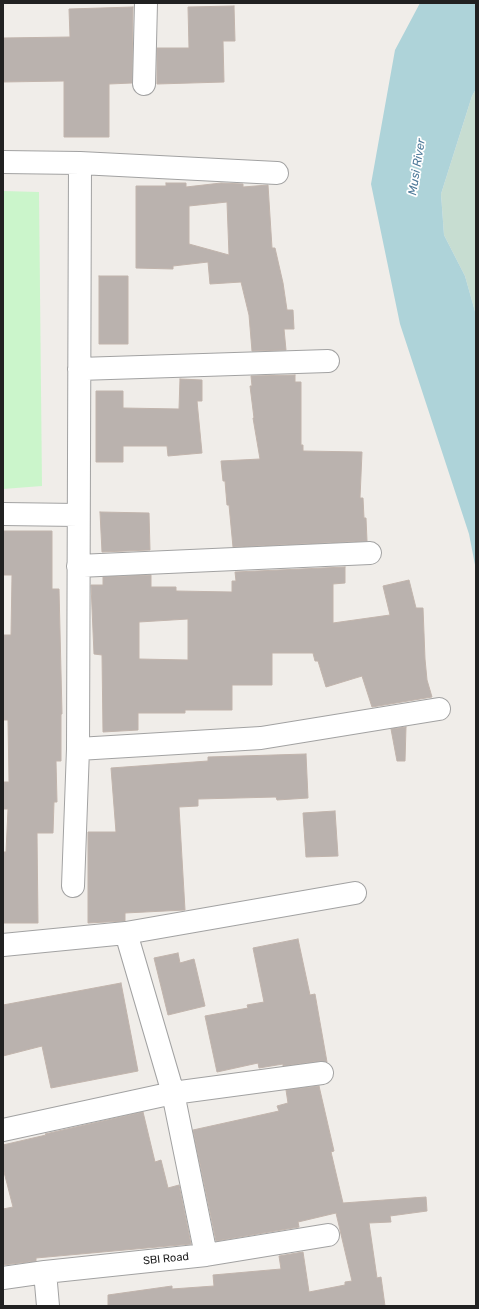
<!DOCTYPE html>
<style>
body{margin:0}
#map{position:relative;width:479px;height:1309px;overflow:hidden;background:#f0ede9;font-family:Rubik,sans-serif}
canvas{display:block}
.frame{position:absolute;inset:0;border:4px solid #212121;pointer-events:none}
</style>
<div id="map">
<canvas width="479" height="1309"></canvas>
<div class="frame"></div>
</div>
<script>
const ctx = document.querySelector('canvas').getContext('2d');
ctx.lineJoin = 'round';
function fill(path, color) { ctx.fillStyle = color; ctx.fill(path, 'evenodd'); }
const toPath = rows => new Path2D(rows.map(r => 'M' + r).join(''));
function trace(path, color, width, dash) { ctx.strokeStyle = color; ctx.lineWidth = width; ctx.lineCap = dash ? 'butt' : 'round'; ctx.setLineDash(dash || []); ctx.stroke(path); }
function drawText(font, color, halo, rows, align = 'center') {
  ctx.font = font + ' Rubik,sans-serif'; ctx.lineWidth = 3.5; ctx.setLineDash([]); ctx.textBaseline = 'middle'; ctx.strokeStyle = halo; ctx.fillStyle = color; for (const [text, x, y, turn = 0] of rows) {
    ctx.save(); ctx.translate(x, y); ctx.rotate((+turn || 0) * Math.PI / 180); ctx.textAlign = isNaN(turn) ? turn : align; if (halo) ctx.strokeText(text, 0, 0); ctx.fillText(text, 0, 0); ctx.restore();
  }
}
fill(toPath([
 [476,89,476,315,465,276,444,235,441,194,472,96]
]), '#c7ddd1');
fill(toPath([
 [3,191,39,192,42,486,3,489]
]), '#cbf5cb');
fill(toPath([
 [420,3,476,3,476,89,472,96,441,194,444,235,465,276,476,315,476,570,469,534,400,324,371,184,395,50]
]), '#aed3d9');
const building = toPath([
 [234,6,235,41,223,41,224,82,157,84,157,48,189,48,188,7,234,6],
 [133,7,132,83,109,84,109,137,64,137,64,81,3,82,3,38,70,37,69,9,133,7],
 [166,183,186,183,186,187,221,183,243,184,243,187,268,185,272,248,275,248,283,283,287,310,293,310,294,329,284,329,286,350,252,351,249,315,241,282,210,284,208,262,173,266,173,269,136,268,136,186,166,186,166,183],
 [227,202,229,255,189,244,189,206,227,202],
 [99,276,128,276,128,344,99,344,99,276],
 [295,375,295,382,301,382,301,445,303,445,303,451,362,452,360,498,363,498,364,518,366,518,367,541,233,547,229,505,227,505,225,481,223,481,221,461,260,459,253,418,254,418,250,386,252,386,251,376,295,375],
 [180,379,202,380,202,401,197,401,202,453,168,456,167,446,123,446,123,462,96,462,96,391,123,391,123,408,179,409,180,379],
 [100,512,149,513,150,550,102,552,100,512],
 [3,531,52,531,52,589,59,589,62,714,61,714,61,761,56,761,57,802,54,802,53,833,37,833,38,923,3,923,3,852,6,852,8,809,3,809,3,782,9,782,8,720,4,720,3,707,3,635,11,635,12,575,3,575,3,531],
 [345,567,345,583,333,584,333,623,390,615,383,586,409,580,416,608,423,608,425,659,427,680,432,697,372,707,362,676,326,687,318,661,315,661,313,653,272,653,272,685,232,685,232,710,185,710,185,713,138,713,138,730,103,732,102,655,94,654,91,585,103,585,103,577,151,575,151,587,176,587,176,591,232,592,232,581,236,581,235,572,345,567],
 [188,619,188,660,139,659,139,622,188,619],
 [406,727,405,761,397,761,391,729,406,727],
 [306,754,308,798,277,800,276,797,198,799,198,806,179,807,185,910,125,913,125,921,88,923,88,832,116,832,111,768,208,761,208,757,306,754],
 [335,811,338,856,306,857,303,813,335,811],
 [298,939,310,995,315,994,327,1062,320,1061,283,1066,283,1064,259,1068,258,1063,217,1072,205,1016,248,1008,247,1005,264,1002,253,948,298,939],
 [178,953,180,963,194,959,205,1006,168,1015,154,958,178,953],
 [121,983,138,1071,51,1088,42,1046,3,1056,3,1005,121,983],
 [319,1086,334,1151,331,1152,343,1203,426,1197,427,1211,390,1216,391,1222,369,1223,377,1278,381,1277,385,1306,108,1306,108,1295,172,1286,172,1289,214,1286,213,1275,281,1269,279,1256,303,1252,309,1292,345,1285,345,1282,352,1281,336,1213,298,1222,299,1227,216,1241,193,1130,279,1111,277,1106,288,1103,286,1090,319,1086],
 [143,1112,155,1162,161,1160,168,1188,179,1185,191,1244,36,1258,36,1261,3,1265,3,1209,13,1207,3,1168,3,1145,46,1135,45,1134,143,1112]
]);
fill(building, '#bab2ae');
trace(building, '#c1b4ac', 1);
const minor = toPath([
 [144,84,146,3],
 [3,162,80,163,277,173],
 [80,163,78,749,261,738,439,709],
 [79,369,328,361],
 [3,514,78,515],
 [78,566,370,553],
 [73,886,78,749],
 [126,933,173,1093,206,1255],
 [3,945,126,933,355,893],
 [3,1130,173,1093,322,1073],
 [45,1272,48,1306],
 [3,1278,45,1272,206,1255,328,1235]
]);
trace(minor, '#a2a2a2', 24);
trace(minor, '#fff', 22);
drawText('11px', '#212121', '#fff', [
 ["SBI Road",166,1259,-6]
]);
drawText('italic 12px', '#4f7a99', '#fff', [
 ["Musi River",417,167,-81]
]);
</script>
